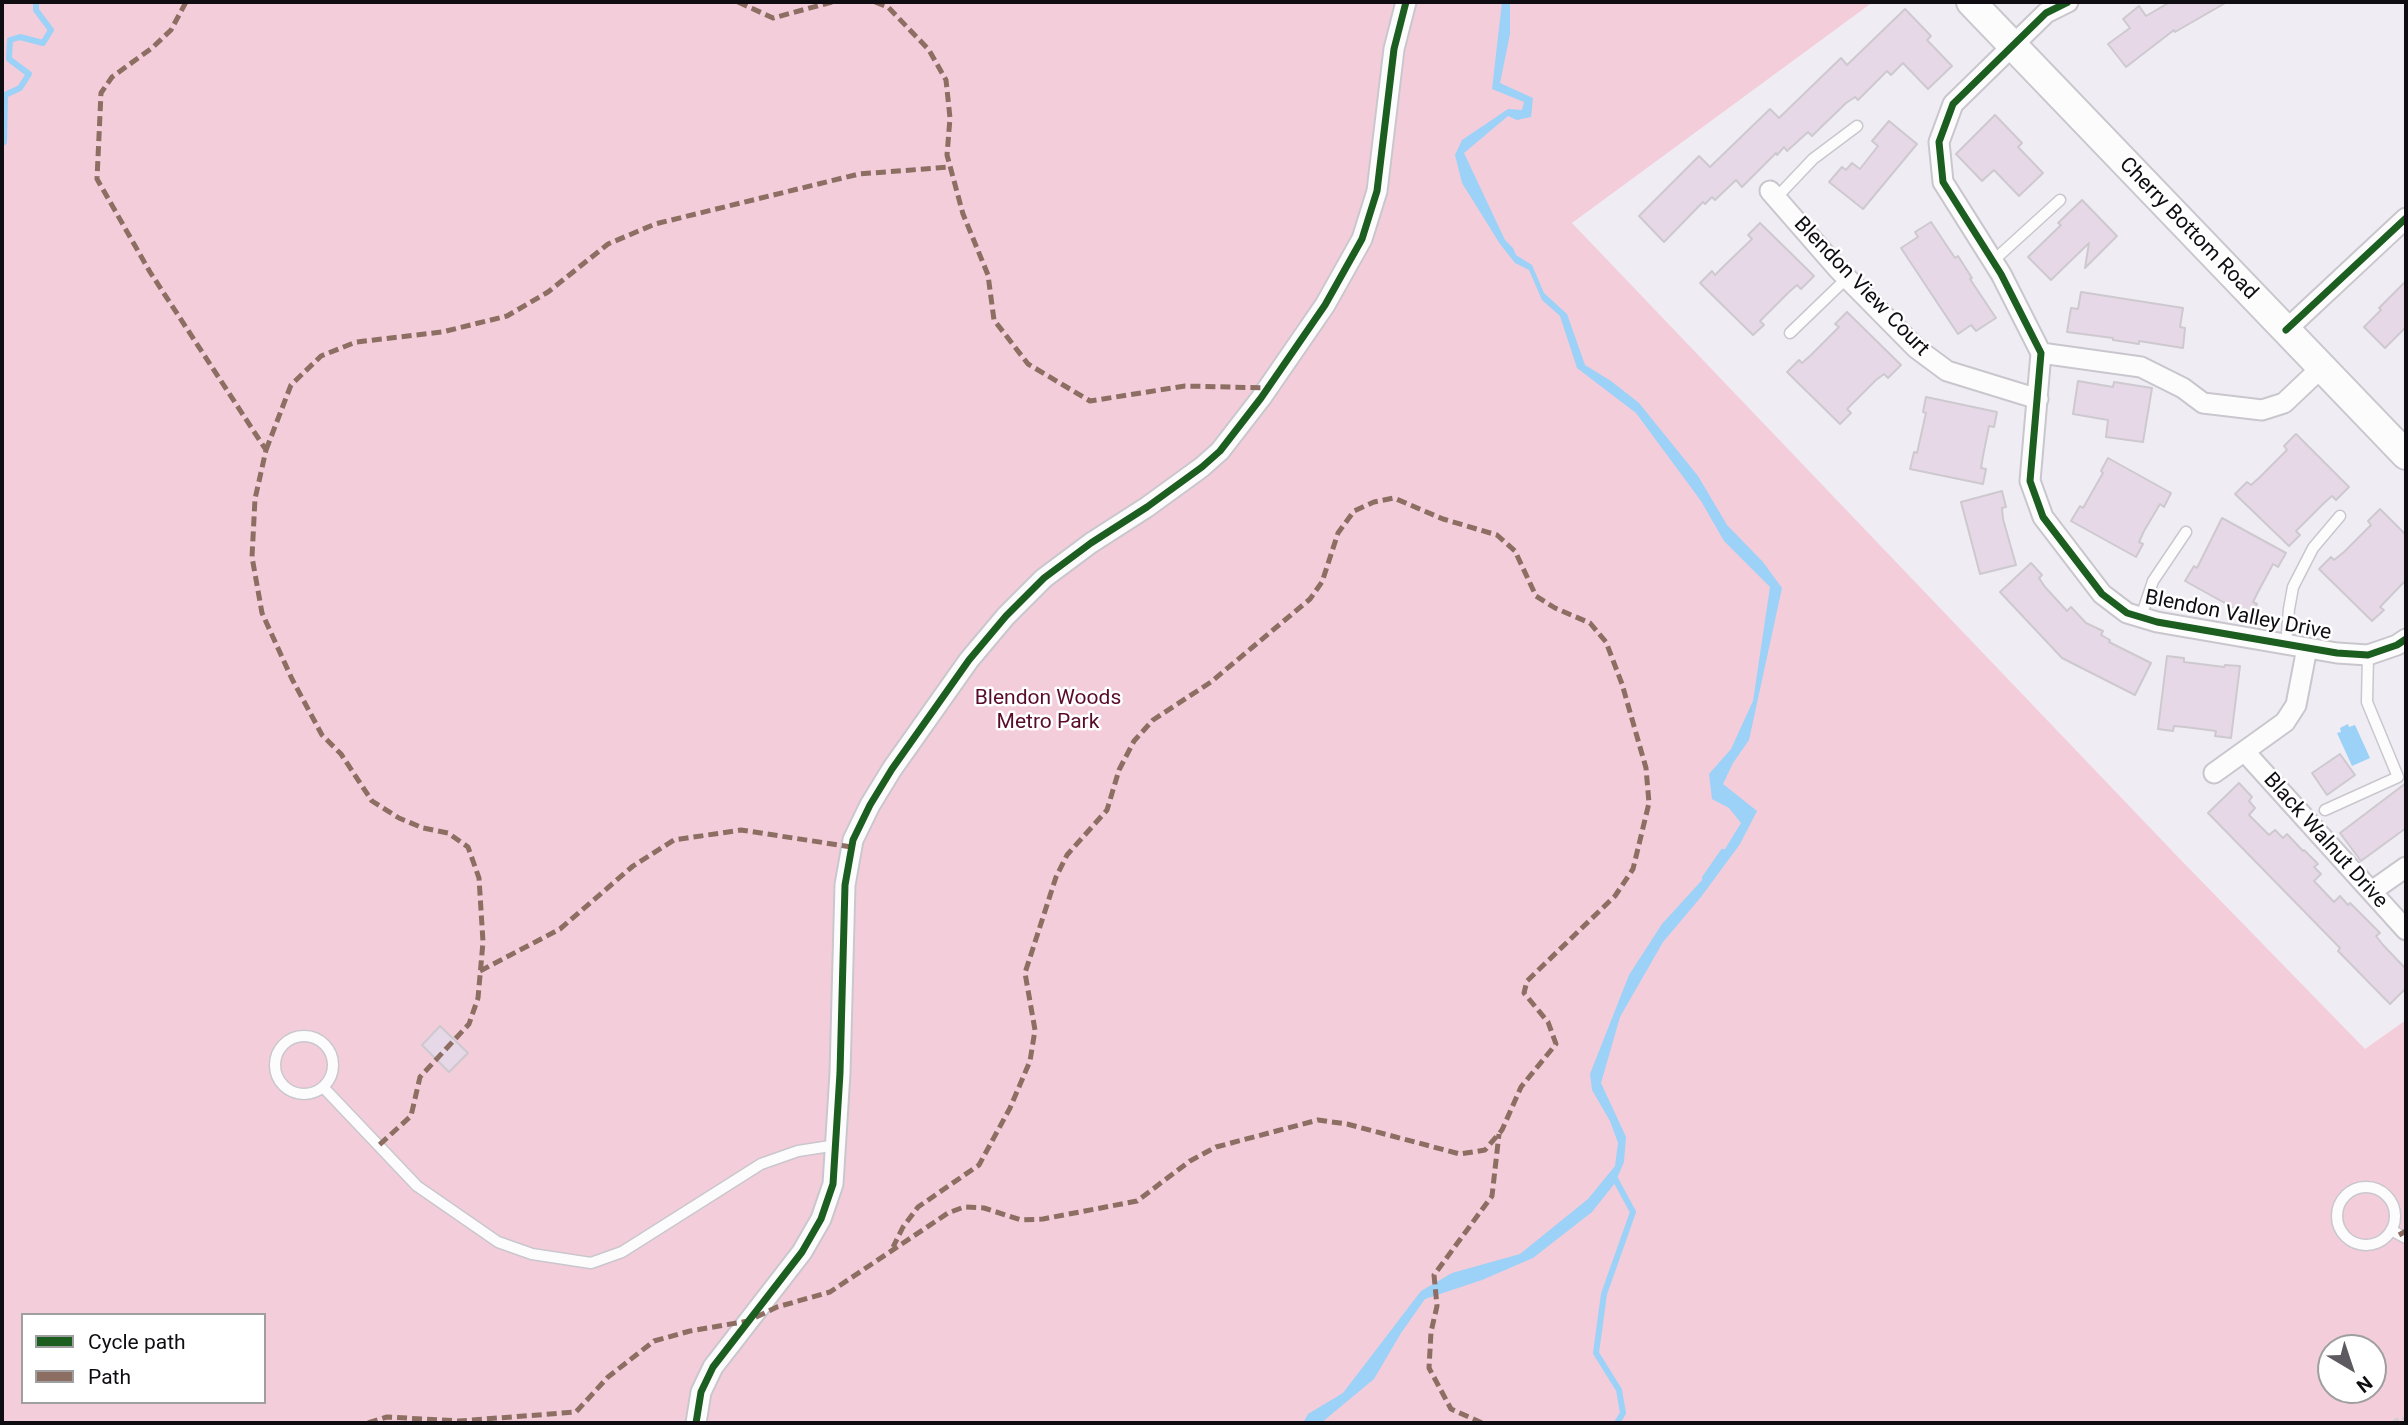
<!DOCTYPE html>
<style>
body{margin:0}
#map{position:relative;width:2408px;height:1425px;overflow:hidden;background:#efecf4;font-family:Roboto,sans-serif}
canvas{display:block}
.frame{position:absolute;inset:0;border:4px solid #0f0d12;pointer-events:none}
.legend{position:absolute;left:21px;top:1313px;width:245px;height:91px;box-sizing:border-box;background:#fff;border:2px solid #9f9ea0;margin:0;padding:9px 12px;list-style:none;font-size:21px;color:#0f0d12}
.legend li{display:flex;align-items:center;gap:14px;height:35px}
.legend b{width:35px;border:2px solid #9f9ea0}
.north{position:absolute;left:2317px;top:1334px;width:70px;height:70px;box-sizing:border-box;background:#fff;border:2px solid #9f9ea0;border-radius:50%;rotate:141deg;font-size:19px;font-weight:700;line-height:28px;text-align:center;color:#0f0d12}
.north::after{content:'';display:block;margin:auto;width:24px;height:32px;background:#5d5b61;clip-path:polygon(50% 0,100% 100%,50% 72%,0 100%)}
</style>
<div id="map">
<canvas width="2408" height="1425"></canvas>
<div class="frame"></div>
<ul class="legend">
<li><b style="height:9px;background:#1b5e20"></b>Cycle path</li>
<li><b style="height:9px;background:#8d6e63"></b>Path</li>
</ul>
<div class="north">N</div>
</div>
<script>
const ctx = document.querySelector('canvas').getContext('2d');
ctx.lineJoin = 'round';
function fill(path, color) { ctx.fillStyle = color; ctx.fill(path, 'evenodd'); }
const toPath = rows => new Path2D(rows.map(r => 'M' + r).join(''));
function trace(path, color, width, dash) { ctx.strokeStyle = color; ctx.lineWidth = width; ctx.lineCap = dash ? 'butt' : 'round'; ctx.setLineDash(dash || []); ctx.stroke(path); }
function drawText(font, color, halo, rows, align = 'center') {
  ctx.font = font + ' Roboto,sans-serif'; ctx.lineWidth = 5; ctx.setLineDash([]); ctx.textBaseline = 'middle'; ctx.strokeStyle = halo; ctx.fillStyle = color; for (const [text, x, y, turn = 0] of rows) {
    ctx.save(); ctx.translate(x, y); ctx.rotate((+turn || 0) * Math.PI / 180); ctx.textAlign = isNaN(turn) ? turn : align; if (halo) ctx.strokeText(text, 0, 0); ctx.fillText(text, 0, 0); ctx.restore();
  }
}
fill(toPath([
 [2,2,1873,2,1572,223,2178,857,2365,1049,2406,1020,2406,1423,2,1423],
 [23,1315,264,1315,264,1402,23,1402],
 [2331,1348,2373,1348,2373,1390,2331,1390]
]), '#f3ceda');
fill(toPath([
 [1502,2,1510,2,1510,34,1500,83,1533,98,1531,117,1517,120,1508,116,1464,153,1505,240,1513,248,1516,255,1532,265,1544,293,1567,314,1585,365,1611,381,1639,403,1698,476,1727,525,1763,562,1782,588,1749,740,1733,763,1723,784,1757,811,1740,844,1701,897,1663,942,1620,1017,1601,1083,1626,1137,1624,1162,1615,1183,1592,1212,1533,1258,1482,1280,1425,1299,1401,1333,1374,1379,1321,1423,1303,1423,1308,1414,1343,1393,1421,1291,1452,1273,1520,1254,1588,1199,1615,1166,1618,1143,1610,1121,1592,1090,1590,1074,1629,975,1662,924,1714,867,1741,823,1729,808,1712,799,1709,774,1731,749,1753,701,1770,587,1724,541,1701,501,1636,413,1577,368,1560,316,1542,300,1529,270,1515,263,1500,244,1462,183,1455,155,1462,140,1508,109,1522,110,1524,102,1492,89],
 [2348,724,2349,727,2355,725,2370,758,2352,766,2337,733,2341,732,2340,728]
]), '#9cd1f8');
trace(toPath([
 [2,143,4,142,5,95,20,88,29,74,9,59,10,40,20,37,43,43,51,30,36,10,36,2],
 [1705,878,1723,852],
 [1613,1175,1633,1212,1604,1294,1596,1353,1619,1390,1623,1413,1617,1423]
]), '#9cd1f8', 6);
const building = toPath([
 [2170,2,2227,2,2175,32,2174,30,2126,67,2108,44,2130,28,2123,19,2139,6,2146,16,2170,2],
 [1905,9,1931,36,1927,40,1952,66,1928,89,1903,63,1891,75,1887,71,1858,100,1855,97,1846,103,1812,136,1808,132,1787,151,1784,147,1777,155,1776,153,1742,187,1736,180,1715,200,1712,197,1705,204,1703,202,1664,242,1639,216,1699,156,1710,167,1770,109,1779,118,1841,58,1847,65,1905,9],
 [1995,115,2022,143,2018,147,2043,173,2019,196,1994,170,1982,181,1956,154,1995,115],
 [1889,121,1917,144,1863,209,1829,182,1842,167,1846,170,1852,163,1860,169,1878,146,1872,141,1889,121],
 [2082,200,2117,236,2085,268,2089,243,2051,280,2028,257,2061,225,2058,223,2082,200],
 [1931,222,1955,258,1958,256,1972,278,1970,279,1996,318,1976,331,1971,325,1958,334,1901,248,1918,237,1915,232,1931,222],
 [1760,223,1814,276,1801,289,1797,285,1789,292,1760,321,1764,325,1753,335,1700,283,1712,271,1715,275,1724,266,1752,239,1748,235,1760,223],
 [2406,281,2406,327,2385,348,2364,327,2381,310,2379,308,2406,281],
 [2081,292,2183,308,2180,327,2185,328,2183,348,2139,341,2139,344,2113,340,2113,338,2067,332,2071,308,2078,309,2081,292],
 [1847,312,1901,365,1888,378,1884,374,1876,380,1847,409,1851,413,1840,424,1787,372,1799,360,1802,363,1811,355,1839,327,1835,324,1847,312],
 [2078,381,2113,387,2114,382,2152,388,2143,442,2106,437,2108,420,2073,414,2078,381],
 [1926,397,1997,412,1994,427,1989,426,1983,456,1981,468,1986,469,1983,484,1910,469,1914,452,1917,453,1926,413,1923,412,1926,397],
 [2296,434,2349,487,2336,500,2332,496,2324,503,2296,531,2300,535,2289,546,2235,494,2247,482,2251,485,2260,477,2287,450,2284,446,2296,434],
 [2108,458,2171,493,2164,507,2160,504,2144,531,2139,542,2143,544,2136,557,2071,521,2080,506,2083,508,2103,473,2101,471,2108,458],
 [2002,491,2006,507,2002,508,2003,519,2016,565,1980,574,1961,502,2002,491],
 [2380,509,2406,535,2406,580,2380,607,2384,610,2372,621,2319,569,2331,557,2334,560,2344,552,2371,525,2368,521,2380,509],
 [2222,518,2286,553,2278,567,2273,564,2258,592,2253,602,2257,604,2250,617,2185,581,2194,566,2197,568,2222,518],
 [2031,563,2042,575,2039,578,2045,587,2067,611,2071,607,2086,623,2103,631,2101,635,2110,640,2109,642,2151,663,2135,695,2062,658,2000,592,2031,563],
 [2167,656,2184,658,2184,662,2224,667,2225,665,2240,666,2231,738,2215,736,2216,731,2185,727,2174,726,2173,731,2158,729,2167,656],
 [2340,754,2355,775,2327,795,2312,773,2340,754],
 [2239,783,2252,797,2249,801,2255,808,2249,815,2269,835,2275,830,2283,838,2287,834,2303,851,2304,850,2318,864,2314,867,2321,874,2314,881,2334,902,2340,896,2348,905,2350,903,2380,933,2376,936,2383,945,2406,969,2406,988,2390,1004,2338,951,2340,948,2208,813,2239,783],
 [2406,783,2406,828,2361,861,2340,833,2406,783],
 [440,1026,468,1053,449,1072,422,1045,440,1026]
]);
fill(building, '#e7d8e7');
trace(building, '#cdc9cf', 2);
const lane = toPath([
 [1776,198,1813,159,1857,126],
 [1993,261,2060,200],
 [1790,333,1847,278],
 [2141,617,2153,581,2186,532],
 [2286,644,2289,609,2293,587,2313,548,2340,516],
 [2325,810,2398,777,2367,702,2368,655],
 '275 1065a29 29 0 1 1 58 0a29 29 0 1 1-58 0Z',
 [323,1087,417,1186,498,1242,532,1254,591,1263,622,1252,761,1164,798,1151,837,1145],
 '2337 1216a29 29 0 1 1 58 0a29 29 0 1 1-58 0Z',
 [2391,1230,2406,1238]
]);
const street = toPath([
 [2068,2,2046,13,1953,104,1939,142,1943,182,2001,274,2041,353,2030,481,2043,517,2102,594,2127,613,2157,622,2337,653,2368,655,2397,645,2406,639],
 [1770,191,1838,269,1916,348,1947,371,2038,399],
 [2286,330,2406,218],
 [2041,353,2141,367,2183,388,2203,403,2262,410,2284,403,2322,367],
 [2245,752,2406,930],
 [2214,773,2285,722,2296,705,2307,648],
 [2372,891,2406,867],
 [696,1423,701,1392,713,1367,802,1252,821,1219,833,1184,840,1073,845,885,853,840,870,805,892,769,969,660,1006,616,1044,578,1091,543,1147,507,1202,467,1220,451,1261,398,1325,305,1362,239,1377,191,1394,49,1406,2]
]);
const secondary = toPath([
 [1971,2,2406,455]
]);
trace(lane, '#c9c7cd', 13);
trace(street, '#c9c7cd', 23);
trace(secondary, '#c9c7cd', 32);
trace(toPath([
 [2393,1423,2396,1420,2406,1418]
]), '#cfced0', 3.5, [7, 3.5]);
trace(lane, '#fdfcfd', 10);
trace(street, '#fdfcfd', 19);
trace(secondary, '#fdfcfd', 28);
trace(toPath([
 [186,2,171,30,152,48,112,77,101,93,97,179,150,272,266,450,255,499,252,557,262,613,292,679,322,735,341,754,372,801,399,818,423,828,448,833,468,847,479,878,483,942,478,998,469,1024,420,1077,411,1116,378,1146],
 [738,2,773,18,832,2],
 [875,2,888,7,929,50,946,80,950,118,947,155,963,214,988,275,994,320,1028,364,1090,401,1185,386,1268,388],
 [266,450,291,385,321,356,356,342,442,332,507,316,548,292,608,244,655,224,859,174,950,167],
 [480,971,560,929,633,866,674,840,741,830,852,847],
 [2399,1235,2406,1231],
 [368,1423,387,1417,459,1421,576,1412,608,1377,654,1341,690,1331,748,1321,777,1307,830,1292,948,1213,964,1207,984,1208,1021,1220,1043,1219,1137,1201,1190,1161,1216,1147,1318,1120,1347,1124,1460,1154,1485,1150,1502,1130,1521,1087,1556,1044,1548,1022,1524,993,1527,981,1615,896,1633,869,1649,803,1646,768,1622,684,1606,642,1590,623,1555,608,1536,596,1515,551,1497,535,1443,519,1394,498,1374,502,1354,511,1338,533,1322,582,1310,599,1211,682,1153,720,1134,741,1119,770,1107,810,1067,855,1056,877,1025,973,1035,1030,1030,1061,1010,1108,979,1165,918,1207,903,1227,893,1247],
 [1482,1423,1451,1409,1429,1368,1431,1332,1437,1306,1434,1275,1492,1196,1499,1134]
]), '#8d6e63', 5, [10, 5]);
trace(toPath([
 [2068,2,2046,13,1953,104,1939,142,1943,182,2001,274,2041,353,2030,481,2043,517,2102,594,2127,613,2157,622,2337,653,2368,655,2397,645,2406,639],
 [2286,330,2406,218],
 [696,1423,701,1392,713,1367,802,1252,821,1219,833,1184,840,1073,845,885,853,840,870,805,892,769,969,660,1006,616,1044,578,1091,543,1147,507,1202,467,1220,451,1261,398,1325,305,1362,239,1377,191,1394,49,1406,2]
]), '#1b5e20', 7);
drawText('21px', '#0f0d12', '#fff', [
 ["Cherry Bottom Road",2188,229,46],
 ["Blendon View Court",1861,287,46],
 ["Blendon Valley Drive",2238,616,11],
 ["Black Walnut Drive",2325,841,48]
]);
drawText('21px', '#590c29', '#fff', [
 ["Blendon Woods",1048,699],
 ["Metro Park",1048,723]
]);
</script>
